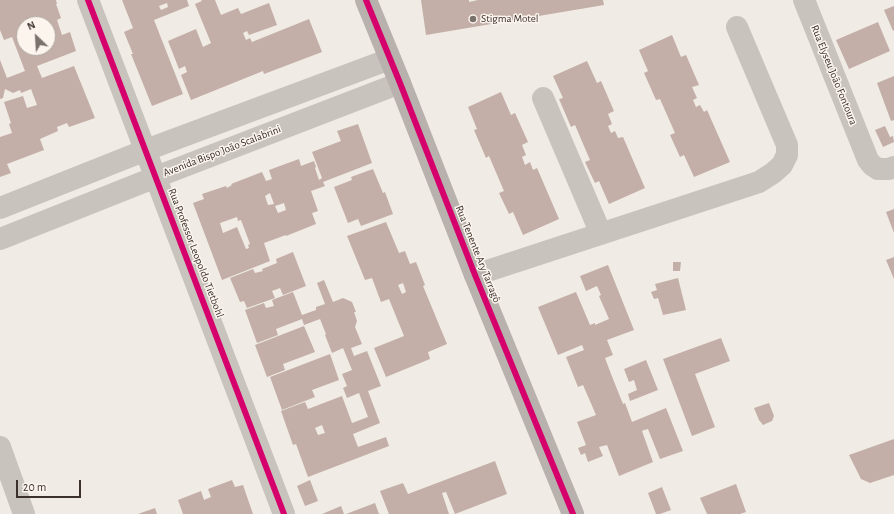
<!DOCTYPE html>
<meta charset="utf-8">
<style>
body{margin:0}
#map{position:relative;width:894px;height:514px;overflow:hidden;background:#f0ebe5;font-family:"Alegreya Sans",sans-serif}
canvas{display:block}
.north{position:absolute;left:16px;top:16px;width:40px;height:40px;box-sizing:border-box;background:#fbf5ee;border:1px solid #aea6a0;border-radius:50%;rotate:335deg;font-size:11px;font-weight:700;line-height:16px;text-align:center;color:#3b302b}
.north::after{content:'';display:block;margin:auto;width:14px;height:18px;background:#7a716c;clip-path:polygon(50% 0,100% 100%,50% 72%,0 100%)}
.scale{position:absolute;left:16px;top:480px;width:65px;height:18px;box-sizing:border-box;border:2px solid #3b302b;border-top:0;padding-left:5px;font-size:12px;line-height:14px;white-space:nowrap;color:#3b302b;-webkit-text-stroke:3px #fbf5ee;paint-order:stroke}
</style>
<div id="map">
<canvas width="894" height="514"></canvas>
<div class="north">N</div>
<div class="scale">20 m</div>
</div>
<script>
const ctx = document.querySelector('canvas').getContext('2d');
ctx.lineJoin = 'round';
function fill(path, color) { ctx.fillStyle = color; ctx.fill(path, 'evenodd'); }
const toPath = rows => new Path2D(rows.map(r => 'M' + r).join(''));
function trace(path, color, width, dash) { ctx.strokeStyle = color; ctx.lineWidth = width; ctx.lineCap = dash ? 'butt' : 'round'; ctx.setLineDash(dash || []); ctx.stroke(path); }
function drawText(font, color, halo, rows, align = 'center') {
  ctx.font = font + ' "Alegreya Sans",sans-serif'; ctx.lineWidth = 3; ctx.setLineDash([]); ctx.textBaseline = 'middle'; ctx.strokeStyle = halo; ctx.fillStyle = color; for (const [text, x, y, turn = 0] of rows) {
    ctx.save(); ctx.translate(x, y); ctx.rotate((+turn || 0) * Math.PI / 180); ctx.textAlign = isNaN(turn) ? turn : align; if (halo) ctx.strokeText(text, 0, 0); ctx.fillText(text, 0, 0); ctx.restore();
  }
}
fill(toPath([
 [0,0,56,0,57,4,56,4,61,18,57,20,62,35,70,32,76,51,37,66,42,78,74,66,95,118,69,127,67,123,57,127,58,131,40,139,44,150,7,164,11,173,0,177,0,137,12,133,9,124,11,123,4,102,23,96,27,108,37,105,31,89,21,93,20,90,13,93,5,89,3,98,0,99,0,60,7,78,25,71,12,37,4,40,0,30],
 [24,24,48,24,48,48,24,48],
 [122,0,187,0,189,6,154,20,183,94,152,106,131,54,133,54,124,32,133,28],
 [167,3,168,7,161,10,159,6],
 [201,0,215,0,221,15,238,8,241,14,269,3,277,25,249,35,247,31,243,33,246,40,250,38,252,42,309,19,322,52,264,74,263,71,191,100,181,75,187,72,185,66,179,69,168,41,196,29,203,47,211,43,195,4,202,1],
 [421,0,469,0,469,2,478,0,603,0,604,5,426,35],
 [894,6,894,30,893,31,884,10],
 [878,22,890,51,849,69,836,40],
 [672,35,681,57,686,55,699,85,692,87,697,98,693,100,696,107,700,105,704,112,707,110,730,162,694,177,684,155,680,157,670,135,675,133,660,99,656,100,644,73,648,71,639,50],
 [587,61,597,83,601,81,614,111,608,114,612,124,608,126,611,133,615,131,618,138,623,137,645,188,609,204,599,181,595,183,585,162,590,160,575,125,571,127,559,99,563,98,553,76],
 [894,76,894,120,891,121,877,83],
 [501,92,511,115,515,113,528,142,522,145,526,155,522,157,525,165,530,162,533,170,537,168,559,219,523,235,513,212,509,214,499,193,504,191,489,156,486,158,474,130,477,129,468,107],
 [358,124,372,163,323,182,325,186,311,191,318,211,312,213,316,224,286,236,286,235,264,243,270,261,222,280,193,203,204,199,202,194,226,186,227,188,232,185,231,184,262,172,266,181,272,179,269,170,299,159,301,166,314,161,316,167,315,168,319,180,322,178,312,152,341,141,337,131],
 [270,193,274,204,268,205,265,196],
 [284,203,286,210,278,213,275,206],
 [237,217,238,221,241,220,250,244,248,245,249,248,246,249,237,227,223,233,220,223],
 [885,126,890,137,893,136,894,142,883,147,875,130],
 [373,169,383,193,385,192,393,214,361,226,358,219,348,223,334,187,352,180,351,177],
 [894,209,894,233,886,212],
 [386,222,399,253,405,251,410,264,416,262,425,285,423,286,447,344,428,352,430,359,386,377,374,348,404,336,389,299,381,302,372,278,365,280,347,236],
 [403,283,406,292,402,294,398,285],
 [293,252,306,286,283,295,280,288,272,291,275,298,247,308,244,301,240,302,230,278,253,269,255,273,263,271,262,269,277,263,276,259],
 [894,257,894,279,886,260],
 [673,262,681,262,680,271,673,271],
 [608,265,634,330,607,340,613,355,605,358,611,374,623,404,625,403,632,422,666,408,683,451,660,459,648,429,644,430,642,431,653,462,619,476,607,445,599,447,603,456,588,462,585,453,581,455,578,448,586,445,577,422,596,415,583,385,578,387,566,357,584,350,582,345,558,355,538,307,576,292,590,325,595,323,595,325,609,319,599,296,601,295,597,286,586,291,580,276],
 [678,278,686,310,663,315,658,298,654,299,651,292,657,290,655,284],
 [324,280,333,302,343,298,352,302,356,312,354,312,357,321,355,327,362,344,351,348,354,356,367,351,381,386,368,391,380,423,353,434,358,447,386,437,389,446,308,477,296,444,293,445,281,411,305,402,308,409,342,396,352,423,368,417,359,393,347,398,343,388,347,386,342,374,352,370,343,348,332,353,325,335,326,334,320,319,304,325,302,319,276,329,278,335,257,343,245,310,264,303,266,308,274,306,272,300,293,292,302,315,316,310,316,307,325,304,317,283],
 [322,425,325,433,318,435,315,428],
 [304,326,315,352,283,364,285,370,267,377,255,345],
 [721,338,730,361,695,374,715,427,692,436,663,359],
 [330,354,339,380,312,390,315,397,282,410,270,377],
 [646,360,658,390,630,401,628,394,637,390,634,380,629,382,624,369],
 [769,403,774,416,772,421,763,425,759,420,754,408],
 [894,439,894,475,870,483,861,479,849,455],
 [495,461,507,494,455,514,446,492,442,493,449,514,389,514,380,491,403,483,408,494],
 [232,480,235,487,243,485,253,514,183,514,178,500,201,491,204,500,211,497,208,489],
 [310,480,318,501,305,506,297,486],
 [736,484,746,512,740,514,707,514,700,498],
 [662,487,671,510,660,514,656,514,648,493],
 [375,503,379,514,346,514],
 [341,506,344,514,322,514],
 [155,508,157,514,138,514]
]), '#c3afa7');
trace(toPath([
 [88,0,284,514],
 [804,0,868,160,872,165,878,169,889,169,894,167],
 [543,98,601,234],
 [0,208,146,150,390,59],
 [0,239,156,177,400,83],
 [475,275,759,182,773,173,782,165,787,155,787,145,737,27],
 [0,447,24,514]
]), '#c9c3be', 22);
trace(toPath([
 [366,0,400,83,475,275,573,514]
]), '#b8b1ad', 22);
trace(toPath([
 [88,0,284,514],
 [366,0,400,83,475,275,573,514]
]), '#d6006c', 6);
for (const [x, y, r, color] of [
 [473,19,4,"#7a716c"]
]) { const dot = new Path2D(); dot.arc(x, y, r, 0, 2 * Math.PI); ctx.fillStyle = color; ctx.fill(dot); trace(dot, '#fbf5ee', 1.5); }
drawText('11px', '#3b302b', '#fbf5ee', [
 ["Stigma Motel",481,19]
], 'left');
drawText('11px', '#3b302b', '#fbf5ee', [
 ["Rua Elyseu João Fontoura",834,75,68],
 ["Avenida Bispo João Scalabrini",222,151,-21],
 ["Rua Professor Leopoldo Tietbohl",196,253,69],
 ["Rua Tenente Ary Tarragô",478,254,68]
]);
</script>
